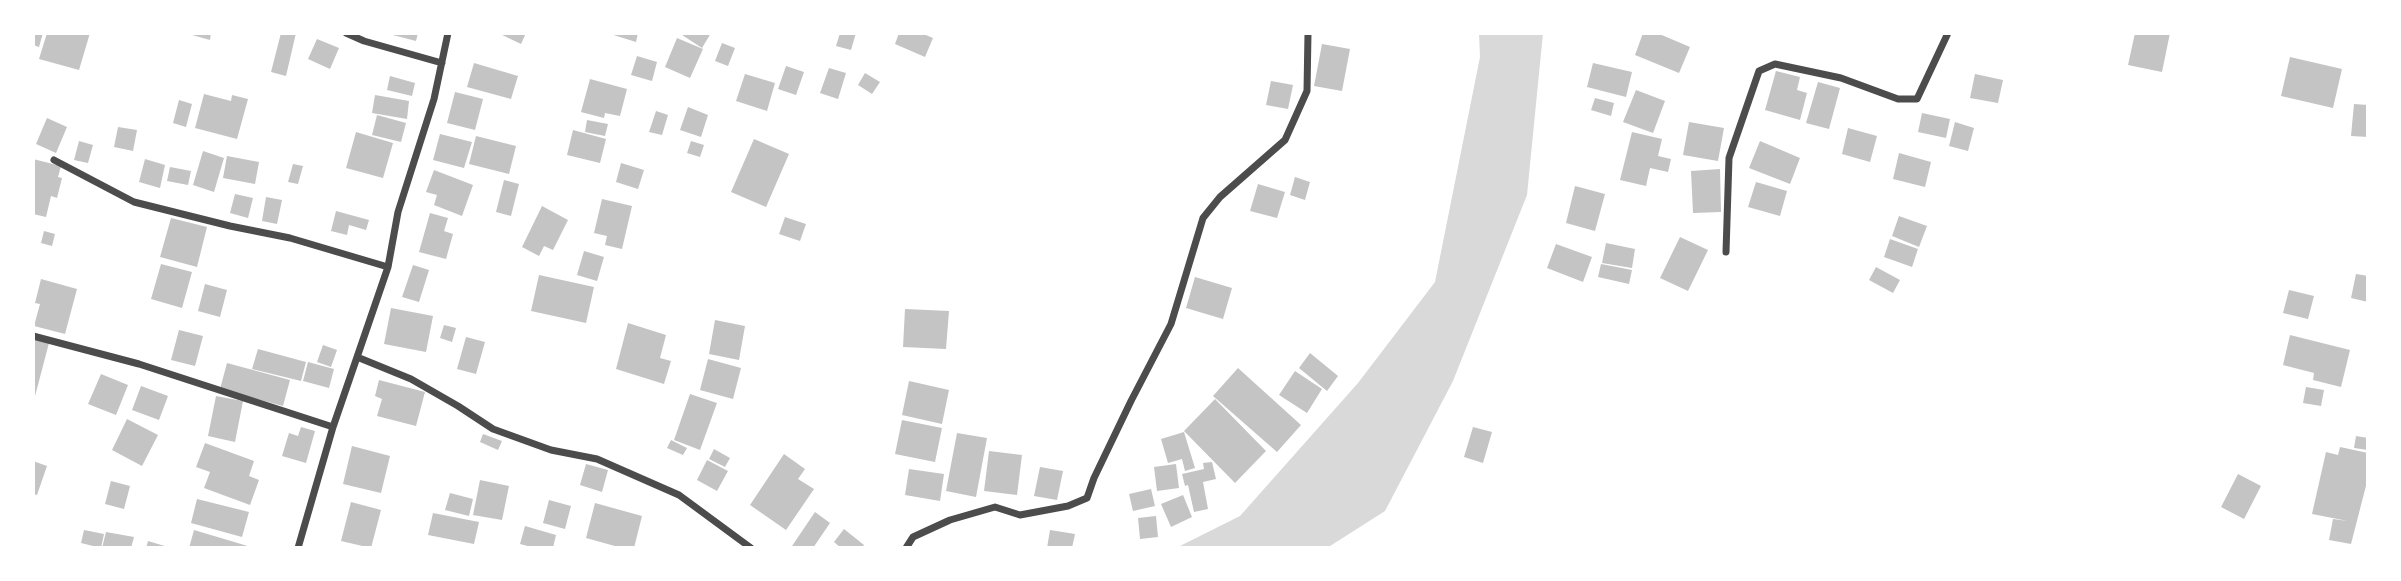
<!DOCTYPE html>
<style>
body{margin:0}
#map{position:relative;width:2401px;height:581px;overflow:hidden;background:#fff;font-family:"Libre Baskerville",serif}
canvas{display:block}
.frame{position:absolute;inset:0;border:35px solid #fff;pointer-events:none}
</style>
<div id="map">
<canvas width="2401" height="581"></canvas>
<div class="frame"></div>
</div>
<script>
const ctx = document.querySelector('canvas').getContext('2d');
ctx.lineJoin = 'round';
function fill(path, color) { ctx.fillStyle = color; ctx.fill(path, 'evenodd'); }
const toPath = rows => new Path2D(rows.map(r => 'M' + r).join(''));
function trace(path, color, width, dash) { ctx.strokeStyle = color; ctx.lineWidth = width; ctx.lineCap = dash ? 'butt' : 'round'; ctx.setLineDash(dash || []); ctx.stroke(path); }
fill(toPath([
 [1479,33,1543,33,1527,195,1453,381,1385,511,1327,548,1176,548,1240,516,1358,383,1435,282,1480,57]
]), '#d9d9d9');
fill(toPath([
 [33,33,43,33,39,47,33,45],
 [47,33,90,33,79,70,39,59],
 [185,33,211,33,210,40],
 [281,33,296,33,286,76,271,72],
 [385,33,418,33,416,41],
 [498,33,526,33,521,44],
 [607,33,638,33,636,42],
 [679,33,711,33,702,48],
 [840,33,856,33,851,50,836,46],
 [899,33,921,33,933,38,925,57,895,44],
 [1643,33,1657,33,1690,47,1679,73,1635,55],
 [2135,33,2170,33,2162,72,2128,65],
 [677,38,703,49,690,78,665,67],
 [317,39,339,48,330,69,308,59],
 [722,43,735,48,728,66,715,61],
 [1322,44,1350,49,1342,91,1314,86],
 [637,56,657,62,652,81,631,75],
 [2290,57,2342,69,2333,108,2281,96],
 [474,63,518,76,511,99,467,87],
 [1593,63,1632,72,1626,97,1587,87],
 [786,66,804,72,796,95,778,89],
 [829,68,846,73,838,99,820,93],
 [1776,71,1800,77,1797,90,1807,93,1800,120,1765,110],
 [865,73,880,82,872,94,858,85],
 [745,74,775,83,767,111,736,101],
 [1975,74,2003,80,1998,103,1970,98],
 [390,76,415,83,412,96,387,90],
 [590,79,627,89,620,116,605,113,604,118,581,112],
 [1271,81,1293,85,1288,109,1266,105],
 [1818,82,1840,88,1829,129,1806,123],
 [1636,90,1665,101,1653,133,1623,122],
 [455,92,483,99,475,130,447,123],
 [204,94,231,101,232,95,248,99,237,139,195,128],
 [375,95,409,101,407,119,372,113],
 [1595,98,1614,103,1611,116,1591,110],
 [179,100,192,104,186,127,173,123],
 [2354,104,2368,105,2368,137,2351,136],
 [688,107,708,115,701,137,680,130],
 [656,111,668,115,662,135,649,132],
 [1922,113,1950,119,1946,138,1918,132],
 [377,115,406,123,401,142,372,135],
 [47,118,67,127,56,153,36,144],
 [587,120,608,124,605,136,585,132],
 [1689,122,1724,128,1718,161,1683,155],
 [1955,122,1974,128,1968,151,1949,146],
 [118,127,137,130,133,151,114,147],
 [1848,128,1877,136,1870,162,1842,154],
 [573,130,606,139,600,163,567,155],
 [356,132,393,143,383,178,346,168],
 [1632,132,1662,139,1658,156,1671,159,1668,172,1650,168,1646,186,1620,180],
 [440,134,472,142,464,168,433,160],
 [476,136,516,146,509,174,469,164],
 [754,139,789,154,766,207,731,192],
 [79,141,93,145,88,163,74,160],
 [691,141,704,145,700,157,687,153],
 [1760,141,1800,158,1790,184,1749,168],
 [203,151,224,158,214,192,193,185],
 [1899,153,1931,162,1925,187,1893,179],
 [227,156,259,162,255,184,223,178],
 [33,159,61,166,58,177,62,178,57,198,51,196,46,217,33,214],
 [145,159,165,165,160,188,139,182],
 [621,163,644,170,638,189,616,182],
 [293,164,303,166,298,184,288,182],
 [170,167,191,171,188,185,167,181],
 [1720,169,1721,212,1693,213,1691,171],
 [434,170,473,185,462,216,434,205,437,195,426,192],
 [1295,177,1310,182,1305,200,1290,195],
 [504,180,519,184,511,216,496,212],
 [1756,182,1787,191,1780,216,1748,207],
 [1258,184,1285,192,1277,218,1250,211],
 [1575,186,1605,194,1595,231,1566,223],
 [235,194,253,198,248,218,230,213],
 [266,197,282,200,277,224,262,221],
 [602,199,632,206,622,249,605,245,607,236,594,233],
 [542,206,568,220,553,250,544,246,539,256,522,247],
 [336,211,369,220,366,230,349,225,347,235,331,231],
 [430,213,448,218,444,231,453,234,446,259,419,252],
 [1899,216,1927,226,1919,247,1892,236],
 [785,217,806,224,800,241,779,234],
 [171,218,207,227,197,267,160,257],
 [44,231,55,234,52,246,41,243],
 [1680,237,1708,250,1688,291,1660,278],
 [1890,239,1918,249,1912,267,1884,257],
 [1606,243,1635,249,1632,268,1602,263],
 [1556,244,1592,257,1583,282,1547,268],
 [584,251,604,257,597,281,577,275],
 [161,264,192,272,182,308,151,299],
 [1601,264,1632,270,1629,284,1598,277],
 [413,265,429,270,419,302,402,297],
 [1876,267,1900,280,1893,293,1869,280],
 [2356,274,2368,276,2368,302,2351,298],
 [539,275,594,287,586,323,531,311],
 [1195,277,1232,288,1223,319,1186,308],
 [41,279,77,289,65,334,34,326,40,304,35,303],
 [205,284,227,290,220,317,198,311],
 [2289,290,2314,296,2308,319,2283,313],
 [391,308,433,316,426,352,384,344],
 [905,309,949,311,946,349,903,347],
 [715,320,745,326,739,360,709,354],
 [628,323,666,335,660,358,671,361,664,384,616,369],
 [444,325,456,328,452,342,440,338],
 [179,330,203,336,195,366,171,360],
 [2290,335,2350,350,2341,387,2313,380,2314,373,2283,365],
 [466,337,485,342,476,374,457,369],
 [35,340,49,343,34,400,33,346],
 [323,345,337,350,331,367,317,362],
 [258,349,306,362,301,381,252,369],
 [1310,353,1338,376,1327,391,1299,368],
 [708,359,741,368,733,399,700,390],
 [308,362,334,369,329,388,303,381],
 [227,363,290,380,283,406,220,389],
 [1238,368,1301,425,1277,452,1213,396],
 [1295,371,1322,389,1307,413,1279,395],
 [101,374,128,385,116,415,88,404],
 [379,380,425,392,416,426,377,416,382,399,375,396],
 [909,381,949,390,942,424,902,415],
 [141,386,168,396,159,420,132,410],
 [2306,387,2324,390,2321,406,2303,403],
 [690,394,717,403,700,450,674,440],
 [216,396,243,401,235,442,208,436],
 [1215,399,1266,451,1235,483,1184,431],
 [127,419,158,435,142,466,112,450],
 [902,420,942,428,935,462,895,454],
 [301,427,315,431,306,463,282,456,289,433,298,436],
 [1473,427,1492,432,1483,463,1464,457],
 [1184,432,1195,468,1185,471,1182,459,1168,463,1161,439],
 [957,433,987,438,976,497,946,491],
 [483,434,502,441,498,450,480,442],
 [2356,436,2368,438,2368,450,2354,448],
 [671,440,687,448,683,455,667,448],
 [205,443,254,461,249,476,259,480,250,505,204,488,210,472,196,467],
 [352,446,390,456,381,493,343,484],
 [2340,447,2368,453,2368,478,2351,544,2329,540,2333,519,2348,521,2312,514,2326,452,2338,455],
 [714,449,730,458,725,467,709,459],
 [989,451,1022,455,1017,495,984,491],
 [784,454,805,469,798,479,814,489,786,530,750,505],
 [707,460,728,471,717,491,697,480],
 [33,461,47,466,37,495,33,494],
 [1212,462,1216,479,1203,482,1208,509,1194,512,1188,485,1185,486,1182,474,1204,469,1203,463],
 [586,464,608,470,602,492,580,485],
 [1176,464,1179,488,1157,491,1154,467],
 [1040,467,1063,471,1057,500,1034,496],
 [909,469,944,474,940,501,905,495],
 [2238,474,2261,486,2244,519,2221,507],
 [480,480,509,486,502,520,473,515],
 [111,481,130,486,124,509,105,504],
 [1151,489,1155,506,1133,511,1129,494],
 [450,493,473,499,469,516,445,510],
 [1183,495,1192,517,1171,527,1161,504],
 [197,499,249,512,242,537,191,523],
 [549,500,571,506,565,529,543,523],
 [351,502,381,510,371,548,341,541],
 [595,503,642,516,634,548,622,548,586,538],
 [815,512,830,523,813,548,794,548,792,546],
 [433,513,479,522,474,544,428,535],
 [1156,516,1158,537,1140,539,1138,518],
 [525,526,556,535,553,548,535,548,520,544],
 [844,529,864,545,862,548,841,548,834,542],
 [84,530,104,534,101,548,81,543],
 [194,530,251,547,251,548,189,548],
 [1050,530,1075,534,1072,548,1047,548],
 [106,532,134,537,131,548,102,548],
 [148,541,168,547,168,548,146,548]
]), '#c4c4c4');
trace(toPath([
 [346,33,364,41,442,63],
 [54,160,134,202,230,226,290,238,388,267],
 [1726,252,1729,158,1759,71,1775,64,1841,78,1898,99,1917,99,1948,33],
 [33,336,139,364,333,427],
 [357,357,411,379,458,406,493,429,551,450,597,459,679,495,751,548],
 [298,548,333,427,388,267,398,212,434,99,448,33],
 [906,548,913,537,950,520,995,507,1020,515,1068,506,1087,498,1094,478,1131,401,1171,324,1203,218,1220,197,1285,140,1307,91,1308,33]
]), '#4c4c4c', 7);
</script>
